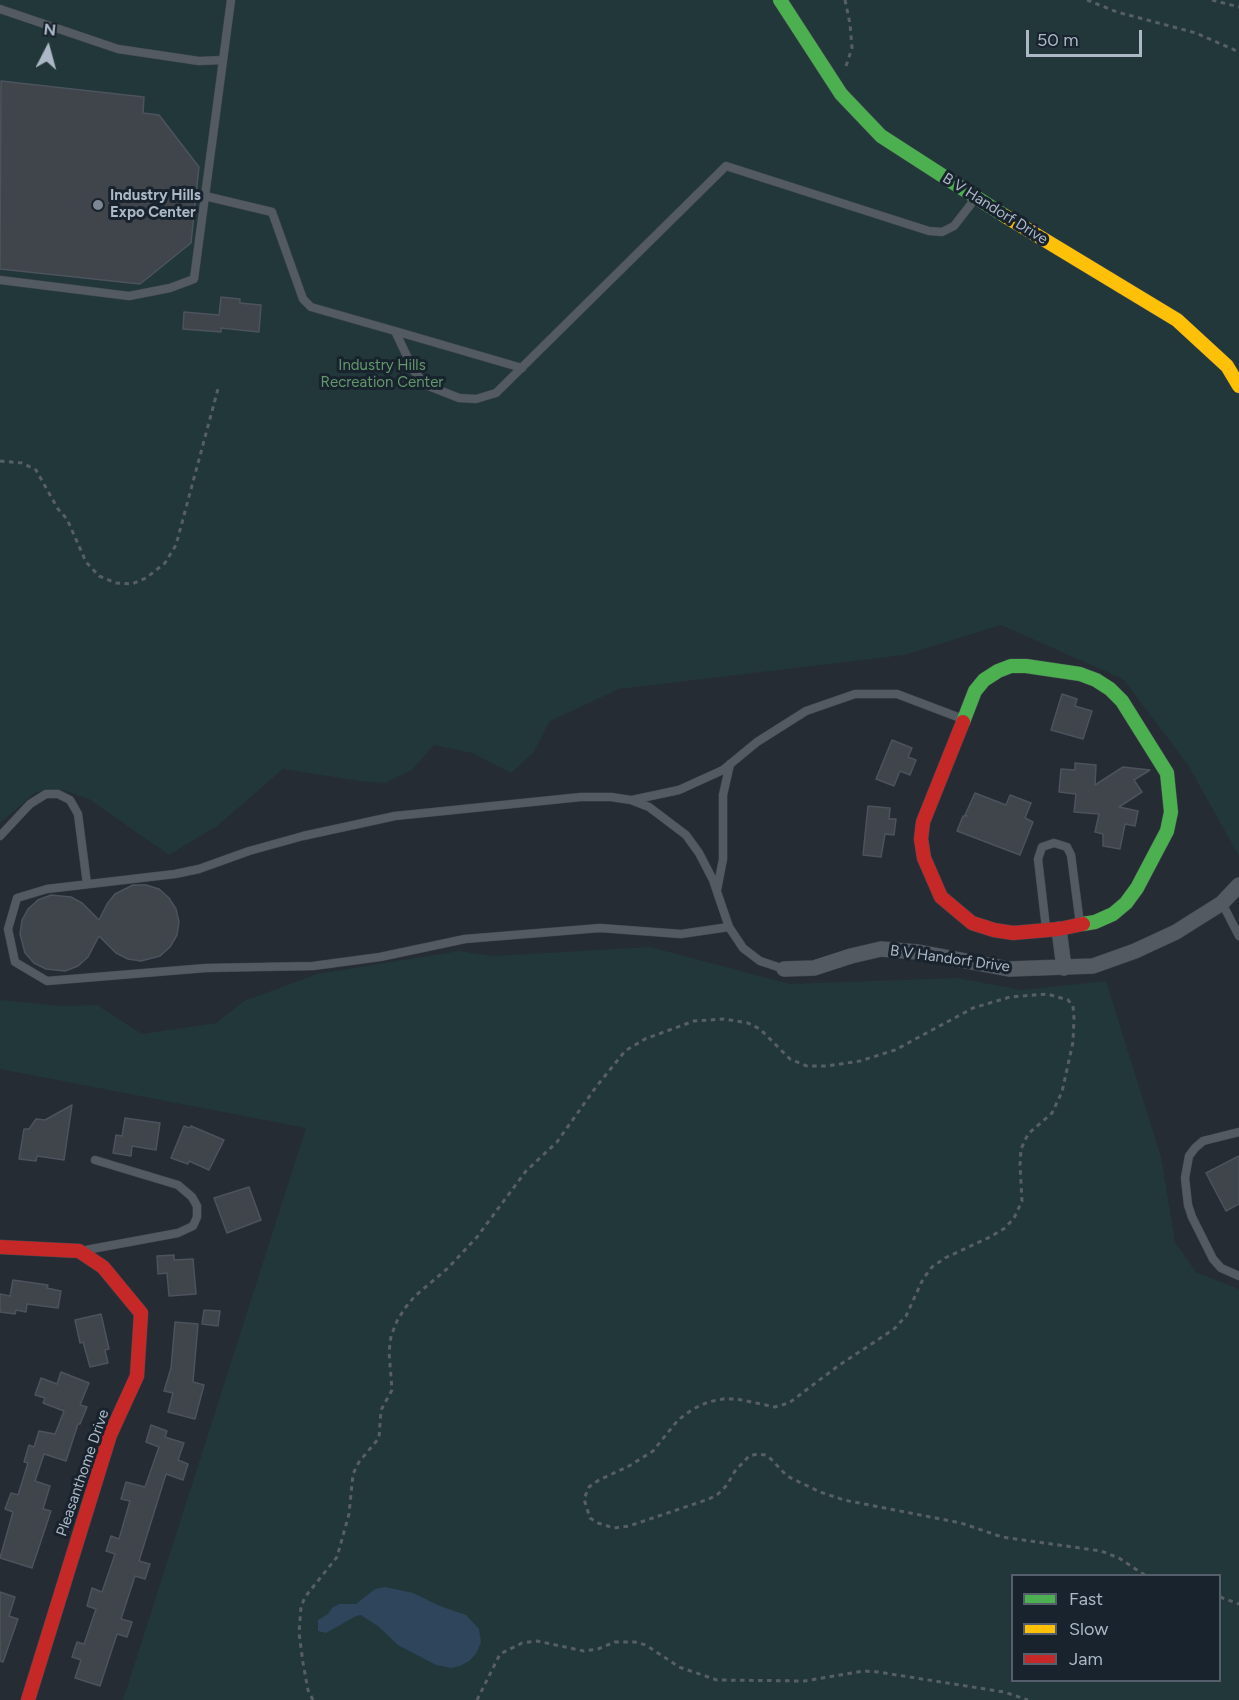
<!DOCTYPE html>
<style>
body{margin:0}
#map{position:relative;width:1239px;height:1700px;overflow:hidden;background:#252c33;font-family:Figtree,sans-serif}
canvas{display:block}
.legend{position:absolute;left:1011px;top:1574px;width:210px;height:108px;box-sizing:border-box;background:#18232e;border:2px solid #545f6b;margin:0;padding:8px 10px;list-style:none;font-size:18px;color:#adb8c6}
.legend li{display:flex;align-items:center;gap:12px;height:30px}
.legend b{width:30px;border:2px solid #545f6b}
.north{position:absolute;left:18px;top:18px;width:60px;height:60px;-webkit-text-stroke:4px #18232e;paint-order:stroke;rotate:6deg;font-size:16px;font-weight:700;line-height:24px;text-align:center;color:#adb8c6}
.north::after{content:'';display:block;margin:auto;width:21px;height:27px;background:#adb8c6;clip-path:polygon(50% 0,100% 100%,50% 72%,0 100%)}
.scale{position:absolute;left:1026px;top:30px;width:116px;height:27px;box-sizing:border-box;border:3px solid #adb8c6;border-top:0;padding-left:8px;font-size:18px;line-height:21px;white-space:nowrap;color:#adb8c6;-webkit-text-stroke:4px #18232e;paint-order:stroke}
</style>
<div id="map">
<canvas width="1239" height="1700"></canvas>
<ul class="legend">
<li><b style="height:8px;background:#4caf50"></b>Fast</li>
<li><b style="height:8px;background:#ffc107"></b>Slow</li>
<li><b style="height:8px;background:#c62828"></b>Jam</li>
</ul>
<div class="north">N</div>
<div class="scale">50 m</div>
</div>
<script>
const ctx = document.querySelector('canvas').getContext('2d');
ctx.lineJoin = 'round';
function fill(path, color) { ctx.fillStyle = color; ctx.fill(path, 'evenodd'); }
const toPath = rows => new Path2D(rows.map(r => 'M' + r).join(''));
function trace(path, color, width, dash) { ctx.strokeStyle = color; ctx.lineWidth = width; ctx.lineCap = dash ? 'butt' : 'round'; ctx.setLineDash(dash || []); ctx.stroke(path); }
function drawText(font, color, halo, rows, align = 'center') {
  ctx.font = font + ' Figtree,sans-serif'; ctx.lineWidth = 6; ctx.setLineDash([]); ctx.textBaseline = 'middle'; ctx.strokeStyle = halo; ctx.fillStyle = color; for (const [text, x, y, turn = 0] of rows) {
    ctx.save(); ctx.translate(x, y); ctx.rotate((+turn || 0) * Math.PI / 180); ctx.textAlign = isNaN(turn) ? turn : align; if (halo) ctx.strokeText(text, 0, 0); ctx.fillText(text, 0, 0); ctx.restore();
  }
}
fill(toPath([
 [0,0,1239,0,1239,856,1188,765,1123,679,1001,625,904,655,619,689,550,721,533,753,511,773,472,753,434,745,412,770,385,783,360,781,283,769,217,826,169,855,89,799,63,790,36,792,0,823],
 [650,947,790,984,957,978,1022,990,1106,981,1161,1157,1175,1242,1196,1272,1239,1289,1239,1700,123,1700,306,1128,0,1069,0,1000,62,1006,97,1005,142,1034,216,1023,244,1001,317,974,459,951,494,956],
 [1012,1576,1220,1576,1220,1680,1012,1680]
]), '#223739');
fill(toPath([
 [385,1587,413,1593,440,1606,466,1615,479,1629,481,1642,476,1654,469,1661,460,1666,451,1668,436,1665,398,1645,379,1627,361,1615,356,1616,326,1633,318,1631,318,1620,328,1614,332,1608,339,1604,356,1604,375,1589]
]), '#2e455c');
const building = toPath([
 [1,81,144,97,143,113,159,115,199,167,191,243,140,284,0,269,1,81],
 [221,297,240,299,240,303,261,305,259,332,221,328,221,332,183,329,184,312,219,315,221,297],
 [1062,694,1077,699,1075,706,1092,711,1083,739,1051,730,1062,694],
 [892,740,912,748,908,757,916,760,910,775,900,771,894,786,876,779,892,740],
 [1075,763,1096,765,1095,785,1123,767,1150,770,1134,780,1142,792,1119,807,1138,811,1135,826,1125,824,1120,849,1103,846,1103,834,1095,832,1099,814,1074,812,1076,794,1059,792,1061,769,1075,770,1075,763],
 [975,793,1006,805,1010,795,1031,803,1025,818,1033,822,1020,855,957,831,963,816,967,816,965,815,975,793],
 [868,806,890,808,889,819,896,819,894,835,885,834,881,857,863,855,868,806],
 [133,885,146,885,159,889,169,898,176,909,179,922,177,935,170,947,160,956,141,961,128,959,116,953,99,936,88,957,78,966,65,971,46,969,34,963,25,953,20,934,22,920,28,909,38,900,51,895,71,897,82,903,99,920,107,904,115,894,133,885],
 [72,1105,64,1160,37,1156,36,1161,19,1159,24,1129,29,1129,36,1119,45,1120,72,1105],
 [125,1118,160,1123,156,1150,132,1146,131,1156,113,1153,116,1135,122,1136,125,1118],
 [184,1126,190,1128,191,1126,224,1140,209,1170,189,1161,188,1164,171,1158,184,1126],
 [1239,1156,1239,1204,1226,1211,1206,1173,1239,1156],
 [249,1187,261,1220,227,1233,214,1198,249,1187],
 [174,1255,174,1260,193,1259,196,1294,169,1296,167,1273,158,1274,157,1256,174,1255],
 [13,1280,48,1285,47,1288,61,1291,58,1308,27,1304,26,1312,16,1310,15,1314,0,1312,0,1294,10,1296,13,1280],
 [204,1310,220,1311,218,1326,202,1324,204,1310],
 [101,1314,109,1349,105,1350,108,1363,90,1367,83,1342,80,1343,75,1320,101,1314],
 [175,1322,198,1324,193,1382,204,1385,195,1419,168,1412,173,1393,164,1391,171,1368,175,1322],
 [61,1372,89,1383,80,1405,87,1407,80,1424,78,1424,66,1461,44,1454,35,1481,50,1486,43,1509,51,1511,32,1568,0,1558,13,1512,5,1509,11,1493,18,1495,28,1463,24,1462,29,1445,34,1447,39,1431,55,1434,64,1411,43,1403,45,1398,35,1395,41,1378,57,1384,61,1372],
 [151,1425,167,1431,165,1437,184,1443,178,1460,188,1464,183,1480,166,1474,139,1561,150,1564,145,1579,135,1576,121,1619,132,1622,127,1637,117,1634,100,1686,75,1678,81,1660,72,1657,77,1642,84,1644,96,1609,87,1606,92,1588,102,1592,115,1554,106,1551,111,1536,119,1539,130,1501,121,1499,126,1482,145,1487,159,1447,146,1442,151,1425],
 [0,1592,15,1597,9,1616,18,1619,3,1662,0,1661,0,1592]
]);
fill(building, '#3f454b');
trace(building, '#4c535c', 1.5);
const lane = toPath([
 [0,9,118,49,199,61,223,60],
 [205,196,272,212,303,299,311,307,395,331,414,371,426,385,459,398,476,399,496,393,726,166,929,231,942,232,954,226,975,199],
 [0,280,129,296,170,288,194,279,231,0],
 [395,331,522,368],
 [632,800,679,790,723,770,757,742,806,711,855,694,897,694,963,719],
 [0,836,30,804,46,794,58,794,70,800,78,814,87,884],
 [717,890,723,859,723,795,730,764],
 [1222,903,1239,936],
 [729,927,681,934,600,928,465,939,380,957,313,966,206,968,47,981,15,962,8,929,17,898,47,889,175,874,199,869,249,851,303,836,395,816,581,797,611,797,631,800,649,807,686,835,699,853,713,880,729,927,743,948,760,961,784,969],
 [1046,928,1038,859,1042,847,1054,843,1067,847,1071,855,1080,924],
 [1239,1132,1203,1141,1195,1148,1189,1156,1185,1178,1188,1205,1192,1217,1213,1259,1221,1268,1239,1276],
 [86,1250,178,1233,193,1226,197,1217,197,1206,192,1197,178,1185,95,1160]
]);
const street = toPath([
 [1059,929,1064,968],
 [784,969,814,968,851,956,881,949,918,952,1009,969,1093,966,1135,951,1176,932,1222,903,1239,885]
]);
const fast = toPath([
 [780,0,841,94,881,136,1005,216],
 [1011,666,1026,666,1080,674,1096,680,1110,689,1122,701,1167,773,1171,812,1167,831,1137,888,1126,903,1113,914,1095,922,1083,924],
 [963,722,975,691,984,680,998,671,1011,666]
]);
const slow = toPath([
 [1005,216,1177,320,1227,366,1239,386]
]);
const jam = toPath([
 [963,722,923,822,921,839,924,858,941,897,972,923,994,930,1013,933,1059,929,1083,924],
 [0,1247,79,1251,103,1267,141,1313,137,1376,110,1435,28,1700]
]);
trace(lane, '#42484e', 9);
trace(street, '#42484e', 16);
trace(fast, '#42484e', 15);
trace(slow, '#42484e', 15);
trace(jam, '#42484e', 15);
trace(toPath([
 [845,0,850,24,852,48,845,69],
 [1087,0,1117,12,1196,33,1239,52],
 [1212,0,1239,7],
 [0,461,22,463,36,470,58,509,67,519,86,562,99,576,116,583,132,584,146,578,165,563,176,545,219,385],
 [1220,1597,1239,1604],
 [313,1700,308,1690,303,1663,299,1633,301,1607,305,1597,337,1557,349,1514,353,1474,359,1462,379,1438,381,1410,392,1390,389,1352,391,1336,397,1321,405,1308,415,1296,448,1268,477,1237,526,1171,557,1142,596,1087,625,1051,645,1039,694,1021,724,1019,748,1023,760,1029,790,1059,807,1066,827,1066,860,1061,895,1050,973,1008,1010,997,1047,994,1068,1000,1073,1006,1074,1018,1073,1042,1062,1092,1052,1113,1028,1134,1021,1149,1020,1165,1022,1201,1014,1218,1005,1228,990,1237,945,1258,932,1267,923,1279,906,1316,894,1329,838,1366,789,1403,775,1407,737,1399,723,1399,708,1402,693,1409,678,1420,653,1451,629,1466,599,1480,589,1487,584,1499,590,1518,598,1523,614,1528,629,1526,709,1499,718,1494,727,1485,735,1471,749,1456,758,1454,765,1455,771,1459,787,1476,820,1492,844,1500,961,1523,1002,1537,1101,1551,1119,1558,1146,1576],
 [477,1700,500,1654,522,1643,537,1641,584,1651,598,1649,615,1642,635,1642,646,1645,679,1667,717,1680,805,1681,864,1671,878,1672,1004,1692,1028,1700]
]), '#585f64', 3, [4.5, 4.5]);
trace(lane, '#545a62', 8);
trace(street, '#545a62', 15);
trace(fast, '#4caf50', 14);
trace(slow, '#ffc107', 14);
trace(jam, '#c62828', 14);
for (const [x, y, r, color] of [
 [98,205,6,"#7d8793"]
]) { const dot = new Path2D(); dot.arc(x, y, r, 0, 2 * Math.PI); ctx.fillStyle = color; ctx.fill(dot); trace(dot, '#18232e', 2); }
drawText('bold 15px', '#adb8c6', '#18232e', [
 ["Industry Hills",110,196],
 ["Expo Center",110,213]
], 'left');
drawText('15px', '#adb8c6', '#18232e', [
 ["B V Handorf Drive",995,209,32],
 ["B V Handorf Drive",950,959,8],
 ["Pleasanthome Drive",83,1473,-71]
]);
drawText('15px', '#63986b', '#18232e', [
 ["Industry Hills",382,366],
 ["Recreation Center",382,383]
]);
</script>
